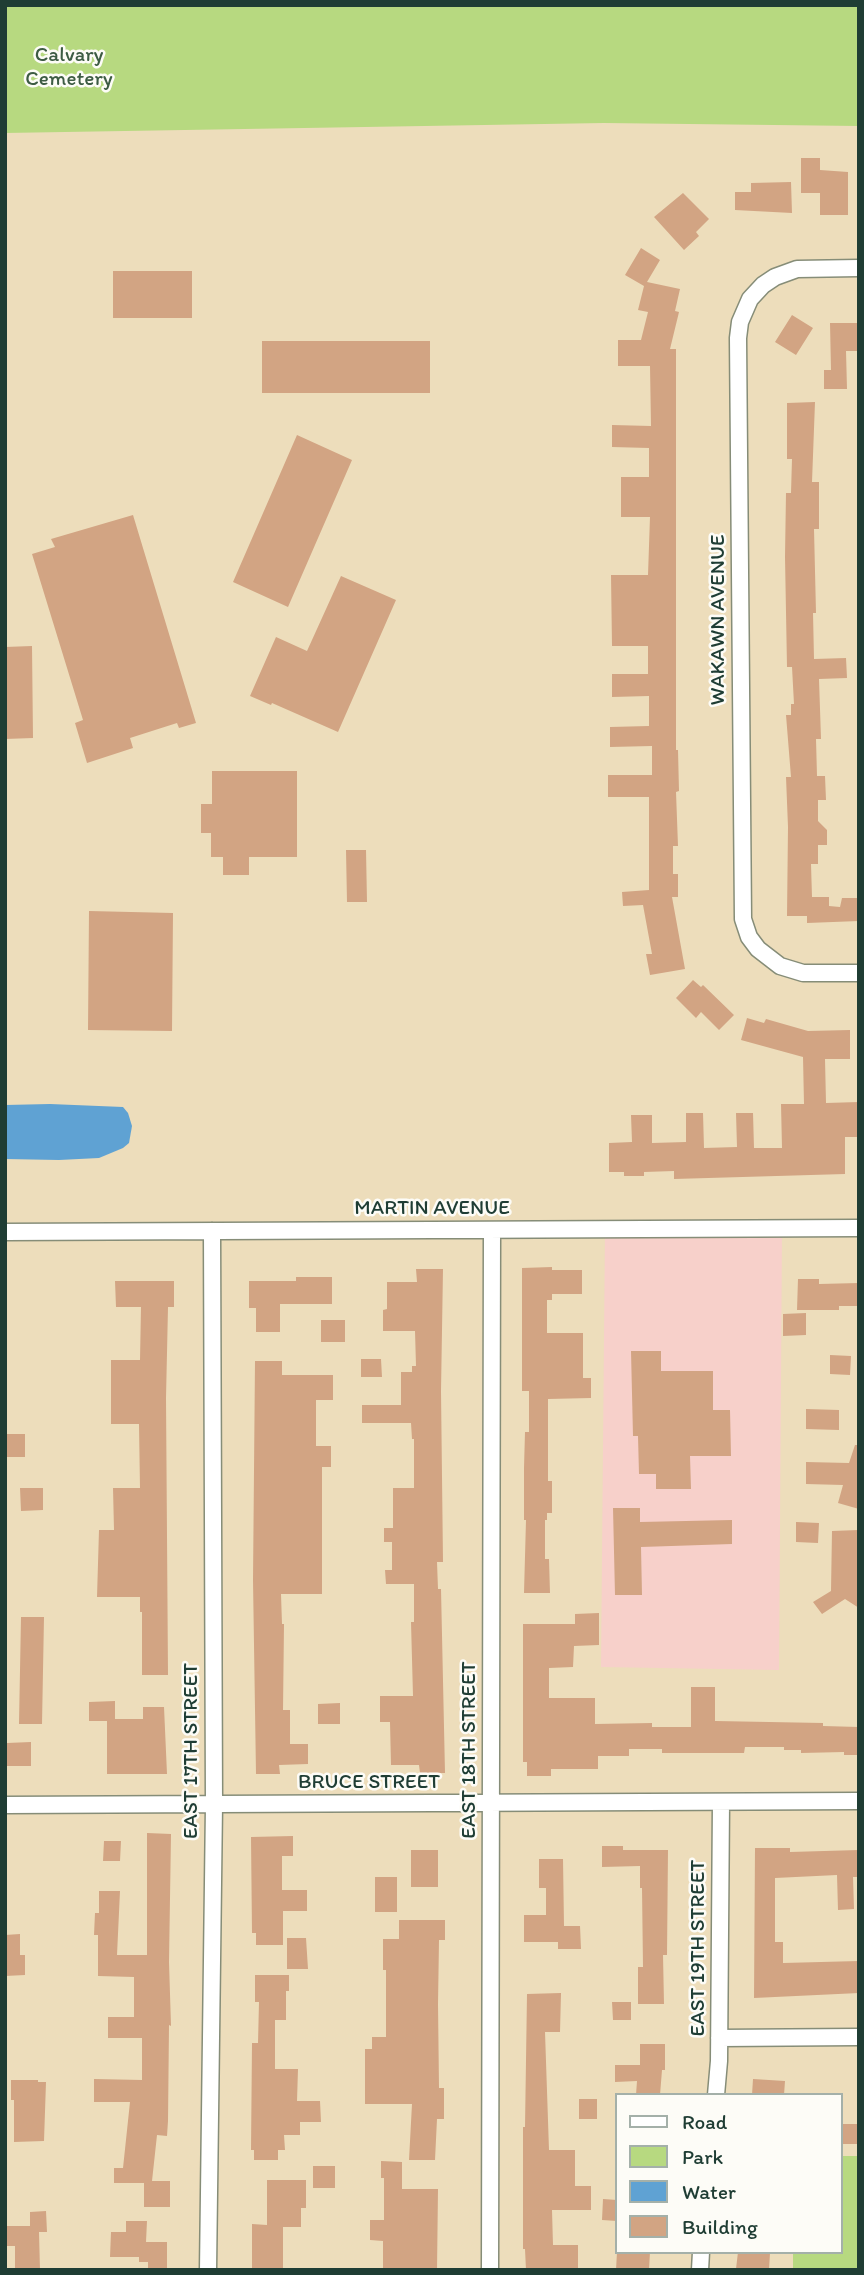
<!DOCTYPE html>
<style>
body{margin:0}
#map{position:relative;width:864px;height:2275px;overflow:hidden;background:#edddbb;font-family:Itim,sans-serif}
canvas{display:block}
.frame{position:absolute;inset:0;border:7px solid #1f3d34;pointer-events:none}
.legend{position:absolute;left:615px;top:2093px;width:228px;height:161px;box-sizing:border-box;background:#fdfcf7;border:2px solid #a4b0a9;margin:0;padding:9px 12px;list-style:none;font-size:21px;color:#1f3d34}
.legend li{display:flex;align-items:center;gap:14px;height:35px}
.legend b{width:35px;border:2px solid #a4b0a9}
</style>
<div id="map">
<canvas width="864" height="2275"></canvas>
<div class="frame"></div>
<ul class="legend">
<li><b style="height:9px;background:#fff"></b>Road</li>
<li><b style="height:19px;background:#b7d980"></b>Park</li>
<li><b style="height:19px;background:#5fa2d3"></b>Water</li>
<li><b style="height:19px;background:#d2a483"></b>Building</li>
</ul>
</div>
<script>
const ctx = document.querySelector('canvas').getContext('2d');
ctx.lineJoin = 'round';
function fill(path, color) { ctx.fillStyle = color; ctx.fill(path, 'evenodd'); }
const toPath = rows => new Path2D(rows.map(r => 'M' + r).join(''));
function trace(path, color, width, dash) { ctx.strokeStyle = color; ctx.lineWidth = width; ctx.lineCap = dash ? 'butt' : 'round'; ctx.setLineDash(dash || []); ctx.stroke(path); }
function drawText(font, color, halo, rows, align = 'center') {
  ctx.font = font + ' Itim,sans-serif'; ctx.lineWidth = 5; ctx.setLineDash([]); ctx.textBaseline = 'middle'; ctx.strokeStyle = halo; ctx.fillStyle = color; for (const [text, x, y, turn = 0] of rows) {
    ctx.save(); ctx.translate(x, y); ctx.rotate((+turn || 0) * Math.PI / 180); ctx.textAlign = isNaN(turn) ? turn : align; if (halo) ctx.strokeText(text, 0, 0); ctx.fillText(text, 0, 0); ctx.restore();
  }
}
fill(toPath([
 [782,1228,779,1670,601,1667,605,1229]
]), '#f7d0ca');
fill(toPath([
 [5,5,859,5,859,126,604,123,5,133],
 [841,2156,859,2156,859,2270,793,2270,793,2252,841,2252]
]), '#b7d980');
fill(toPath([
 [50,1104,123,1107,128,1113,132,1126,129,1143,123,1148,99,1158,59,1160,5,1159,5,1105]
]), '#5fa2d3');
fill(toPath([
 [801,158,820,158,820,170,848,172,848,215,820,215,820,193,801,193],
 [791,182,792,213,735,210,735,192,751,192,751,183],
 [683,193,709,219,696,232,699,236,684,250,654,217],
 [641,248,660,260,647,282,680,289,675,311,679,312,670,349,676,349,676,750,678,750,679,791,676,792,678,846,673,846,673,874,678,874,678,897,672,897,685,969,650,975,646,954,652,954,643,905,623,906,622,892,649,890,649,797,608,797,608,775,652,775,652,746,610,747,610,727,649,726,649,696,612,697,612,674,648,674,648,646,612,646,611,575,648,575,650,517,621,517,621,477,649,477,649,448,612,447,612,425,651,426,650,366,618,366,618,340,641,340,648,312,638,310,644,286,625,275],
 [113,271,192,271,192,318,113,318],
 [792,315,813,328,796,355,775,342],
 [830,323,859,323,859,351,846,351,847,389,824,389,824,370,831,370],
 [262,341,430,341,430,393,262,393],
 [815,402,812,482,819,482,819,529,814,529,816,613,813,613,814,659,846,658,847,678,819,679,821,739,816,739,817,776,825,776,826,800,818,800,818,821,827,830,827,845,818,845,818,864,811,864,812,897,829,897,829,906,840,907,842,898,857,898,859,921,807,923,807,916,787,916,788,827,786,777,791,777,786,715,791,715,791,704,794,704,792,667,787,667,785,557,786,493,791,493,792,459,787,459,787,403],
 [297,435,352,460,288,607,233,582],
 [133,515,196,723,179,728,177,723,130,738,133,748,87,763,75,723,83,720,32,554,55,547,51,539],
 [341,576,396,600,338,732,272,703,271,705,250,696,276,637,307,651],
 [32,646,33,738,5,739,5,647],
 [212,771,297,771,297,857,249,857,249,875,223,875,223,857,211,857,211,833,201,833,201,804,212,804],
 [346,850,366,850,367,902,347,902],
 [89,911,173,913,172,1031,88,1030],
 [693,980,701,987,703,985,734,1015,719,1030,701,1012,696,1018,676,998],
 [747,1018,764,1023,766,1019,808,1031,850,1030,850,1059,825,1059,826,1103,859,1102,859,1137,845,1137,845,1174,674,1179,674,1171,644,1172,644,1176,624,1176,624,1172,609,1172,609,1143,632,1142,631,1115,652,1115,652,1143,686,1142,686,1113,703,1113,704,1148,737,1147,736,1113,753,1113,754,1148,782,1148,781,1104,804,1104,803,1057,741,1040],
 [552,1267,552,1270,582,1270,582,1294,552,1294,552,1300,547,1300,547,1333,583,1333,583,1378,591,1378,591,1398,548,1399,548,1481,552,1481,552,1513,547,1513,547,1520,545,1520,545,1559,549,1559,550,1593,524,1593,526,1520,524,1520,524,1468,525,1432,529,1432,529,1391,522,1391,522,1268],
 [416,1269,443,1269,441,1391,443,1562,437,1562,438,1589,441,1589,445,1773,420,1773,419,1765,391,1765,390,1722,380,1722,380,1696,413,1696,411,1622,414,1622,414,1584,386,1584,385,1570,392,1570,392,1542,384,1542,384,1528,393,1528,393,1488,414,1488,414,1439,412,1439,411,1423,362,1423,362,1405,401,1405,401,1372,412,1372,412,1366,416,1366,415,1331,383,1331,383,1310,387,1309,387,1282,417,1282],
 [296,1277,332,1277,332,1304,280,1304,280,1332,256,1332,256,1308,249,1308,249,1281,296,1281],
 [798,1279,819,1279,819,1284,859,1283,859,1306,839,1306,839,1310,797,1310],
 [115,1281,174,1281,174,1307,168,1307,166,1398,168,1675,142,1675,142,1612,140,1612,140,1597,97,1597,99,1530,114,1530,113,1488,140,1488,139,1424,111,1424,111,1360,140,1360,141,1307,116,1307],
 [806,1313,806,1335,783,1336,783,1314],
 [321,1320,345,1320,345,1342,321,1342],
 [631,1351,661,1351,661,1371,713,1371,713,1410,730,1410,731,1456,690,1456,691,1489,656,1489,656,1474,639,1474,638,1436,633,1436],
 [830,1355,851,1356,850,1375,830,1374],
 [361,1359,381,1359,382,1377,361,1377],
 [255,1361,282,1361,282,1375,333,1375,333,1400,316,1400,316,1446,331,1446,331,1467,322,1467,322,1594,281,1594,282,1624,284,1624,283,1710,290,1710,290,1744,308,1744,308,1764,279,1765,280,1774,256,1774,253,1580],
 [806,1409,839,1410,839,1430,806,1429],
 [5,1434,25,1434,25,1457,5,1457],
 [855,1445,859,1445,859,1509,838,1503,843,1485,806,1484,806,1462,849,1463],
 [20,1488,43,1488,43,1510,21,1511],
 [613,1508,640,1508,640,1522,732,1520,732,1544,641,1547,642,1595,615,1595],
 [796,1522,819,1523,818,1543,796,1542],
 [859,1530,859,1608,845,1599,822,1614,813,1602,831,1591,832,1531],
 [599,1613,599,1645,574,1646,573,1667,549,1668,549,1698,595,1698,595,1724,652,1723,652,1727,691,1727,691,1687,715,1687,715,1721,823,1723,823,1726,859,1727,859,1755,844,1755,844,1752,801,1753,801,1750,784,1750,784,1747,745,1747,744,1753,662,1753,662,1749,629,1749,629,1756,598,1756,598,1769,551,1769,551,1776,527,1776,527,1762,523,1762,523,1624,575,1624,575,1614],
 [21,1617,44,1617,42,1724,19,1724],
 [115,1701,115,1719,143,1719,143,1707,164,1707,167,1774,107,1774,107,1721,89,1721,89,1702],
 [340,1703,340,1724,318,1724,318,1704],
 [31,1742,31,1766,7,1766,7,1743],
 [147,1833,171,1834,169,1962,171,2026,169,2025,168,2121,167,2136,157,2135,152,2181,170,2181,170,2207,144,2207,144,2183,114,2183,114,2168,123,2168,130,2102,94,2102,94,2079,142,2080,142,2038,108,2038,108,2017,134,2017,134,1977,98,1976,98,1935,94,1935,95,1913,99,1913,99,1891,120,1891,117,1955,147,1955],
 [293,1836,293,1856,282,1856,282,1890,307,1890,307,1911,283,1911,283,1945,256,1945,256,1933,252,1933,251,1837],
 [104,1841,121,1841,120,1861,103,1861],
 [602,1846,623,1846,623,1850,668,1850,667,1955,663,1955,664,2004,638,2004,638,1967,643,1967,642,1888,640,1888,640,1866,602,1867],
 [755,1848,790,1848,790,1852,859,1850,859,1877,853,1877,854,1909,838,1910,837,1875,775,1878,775,1942,783,1942,783,1963,859,1961,859,1993,754,1998],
 [411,1850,438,1850,438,1887,411,1887],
 [539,1859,563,1859,564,1926,580,1926,581,1949,558,1949,558,1942,524,1942,524,1915,546,1915,546,1888,539,1888],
 [375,1877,397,1877,397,1912,375,1912],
 [399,1920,445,1920,445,1940,439,1940,438,2004,439,2088,444,2088,444,2119,437,2119,435,2160,409,2160,412,2104,365,2104,365,2049,372,2049,372,2037,386,2037,386,1970,383,1970,383,1939,399,1939],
 [20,1934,20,1955,25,1955,25,1975,5,1976,5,1935],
 [287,1938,306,1938,308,1969,287,1969],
 [255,1975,289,1975,289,1991,286,1991,286,2020,275,2020,275,2069,298,2069,297,2101,320,2101,321,2122,300,2122,300,2135,284,2135,285,2150,278,2150,278,2160,254,2160,254,2150,251,2150,252,2043,258,2043,259,2002,255,2002],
 [561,1993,560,2032,545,2032,549,2150,575,2150,575,2186,591,2186,591,2210,552,2210,553,2245,578,2245,578,2270,526,2270,525,2249,523,2249,523,2127,525,2127,527,1994],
 [612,2002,631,2002,631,2020,613,2020],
 [640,2044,665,2044,665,2070,662,2070,660,2095,636,2095,637,2081,615,2082,615,2065,640,2065],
 [753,2079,785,2081,784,2095,752,2095],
 [11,2080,38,2080,38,2082,46,2082,44,2141,14,2142,14,2100,11,2100],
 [579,2099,597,2099,597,2119,579,2119],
 [841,2124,859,2124,859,2144,841,2144],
 [381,2161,402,2162,402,2189,438,2189,437,2270,383,2270,383,2241,370,2240,370,2220,384,2220,384,2178,381,2178],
 [313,2166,335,2166,335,2188,313,2188],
 [267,2180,306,2180,306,2208,301,2208,301,2227,283,2227,283,2270,252,2270,252,2224,267,2225],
 [603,2199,617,2200,617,2221,602,2220],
 [46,2211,47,2232,39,2232,40,2270,15,2270,15,2246,5,2246,5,2226,30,2226,30,2212],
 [126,2221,147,2221,146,2242,167,2242,167,2270,148,2270,148,2262,139,2262,139,2257,110,2257,111,2232,126,2232],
 [617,2252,650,2252,649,2270,616,2270],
 [738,2252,770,2253,769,2270,736,2269]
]), '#d2a483');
const street = toPath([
 [859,268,797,269,775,277,763,285,750,299,740,322,738,338,743,919,749,937,758,949,780,966,803,973,859,973],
 [5,1232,859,1228],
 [5,1805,859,1801],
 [719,2038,859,2037],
 [716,2095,719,2061,721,1802],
 [208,2270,214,1805,212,1231],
 [490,2270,492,1230],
 [700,2270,701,2252]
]);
trace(street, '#868d78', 19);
trace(street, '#fff', 16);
drawText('21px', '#3d5c43', '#fdfcf7', [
 ["Calvary",69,56],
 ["Cemetery",69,80]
]);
drawText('21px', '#1f3d34', '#fdfcf7', [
 ["WAKAWN AVENUE",719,620,-90],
 ["MARTIN AVENUE",432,1209],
 ["EAST 18TH STREET",470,1750,-90],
 ["EAST 17TH STREET",192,1751,-90],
 ["BRUCE STREET",369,1783],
 ["EAST 19TH STREET",699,1948,-90]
]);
</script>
